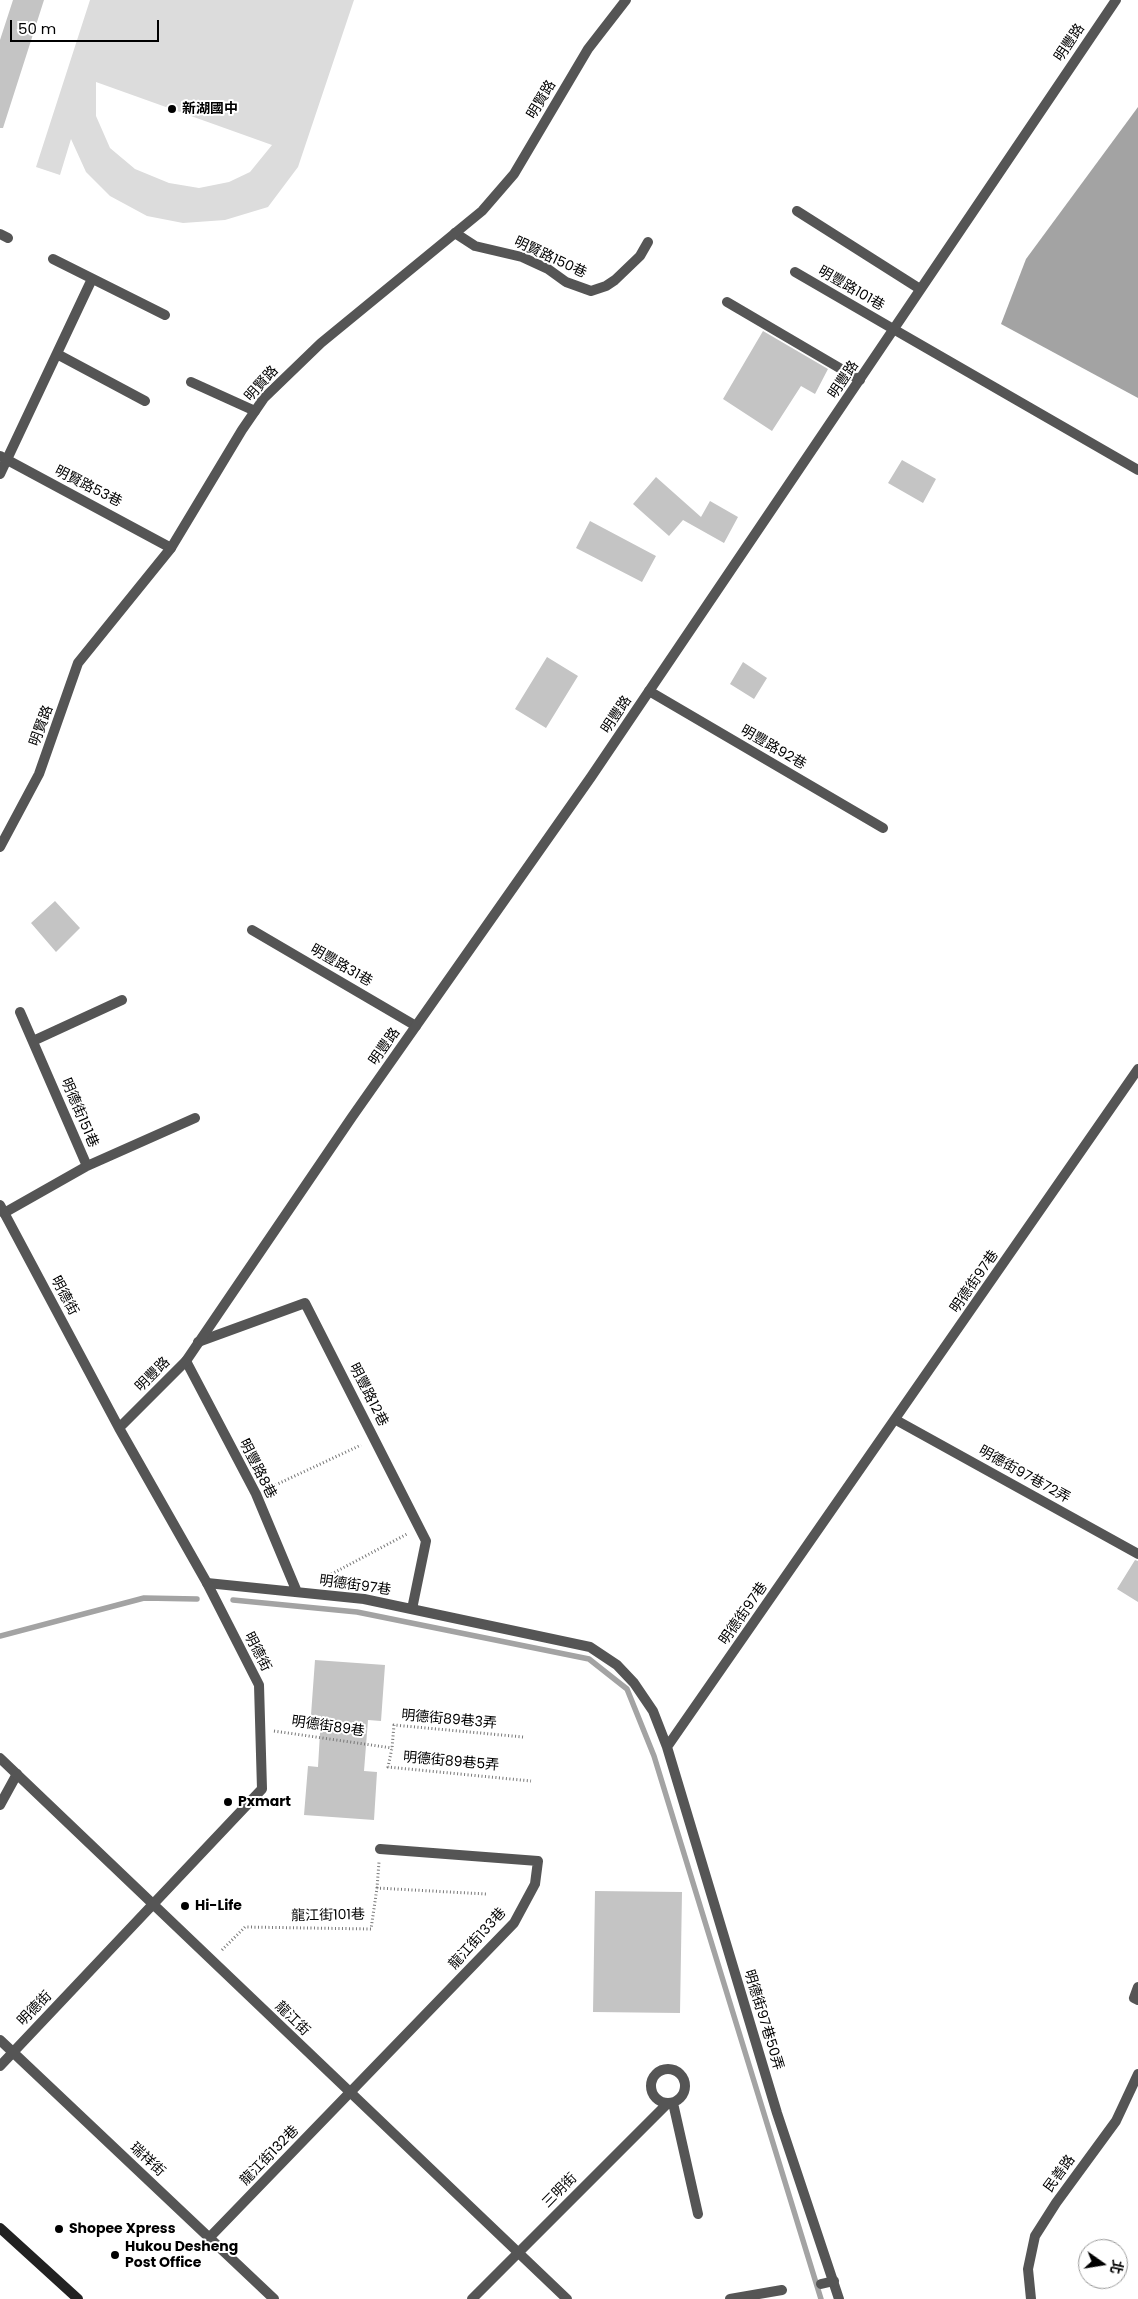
<!DOCTYPE html>
<meta charset="utf-8">
<style>
body{margin:0}
#map{position:relative;width:1138px;height:2299px;overflow:hidden;background:#fff;font-family:Poppins,"Noto Sans TC",sans-serif}
canvas{display:block}
.north{position:absolute;left:1078px;top:2239px;width:50px;height:50px;box-sizing:border-box;background:#fff;border:1px solid #999;border-radius:50%;rotate:103deg;font-size:14px;font-weight:700;line-height:20px;text-align:center;color:#000}
.north::after{content:'';display:block;margin:auto;width:18px;height:22px;background:#000;clip-path:polygon(50% 0,100% 100%,50% 72%,0 100%)}
.scale{position:absolute;left:10px;top:20px;width:149px;height:22px;box-sizing:border-box;border:2px solid #000;border-top:0;padding-left:6px;font-size:15px;line-height:18px;white-space:nowrap;color:#000;-webkit-text-stroke:4px #fff;paint-order:stroke}
</style>
<div id="map">
<canvas width="1138" height="2299"></canvas>
<div class="north">北</div>
<div class="scale">50 m</div>
</div>
<script>
const ctx = document.querySelector('canvas').getContext('2d');
ctx.lineJoin = 'round';
function fill(path, color) { ctx.fillStyle = color; ctx.fill(path, 'evenodd'); }
const toPath = rows => new Path2D(rows.map(r => 'M' + r).join(''));
function trace(path, color, width, dash) { ctx.strokeStyle = color; ctx.lineWidth = width; ctx.lineCap = dash ? 'butt' : 'round'; ctx.setLineDash(dash || []); ctx.stroke(path); }
function drawText(font, color, halo, rows, align = 'center') {
  ctx.font = font + ' Poppins,"Noto Sans TC",sans-serif'; ctx.lineWidth = 4; ctx.setLineDash([]); ctx.textBaseline = 'middle'; ctx.strokeStyle = halo; ctx.fillStyle = color; for (const [text, x, y, turn = 0] of rows) {
    ctx.save(); ctx.translate(x, y); ctx.rotate((+turn || 0) * Math.PI / 180); ctx.textAlign = isNaN(turn) ? turn : align; if (halo) ctx.strokeText(text, 0, 0); ctx.fillText(text, 0, 0); ctx.restore();
  }
}
fill(toPath([
 [90,0,354,0,298,167,268,207,225,220,183,223,147,216,110,196,86,172,71,139,60,175,36,167],
 [96,82,272,145,250,172,229,182,199,188,169,183,135,169,110,148,96,116]
]), '#dcdcdc');
fill(toPath([
 [1138,107,1138,398,1001,324,1026,259]
]), '#a3a3a3');
trace(toPath([
 [233,1600,357,1612,589,1659,627,1689,654,1756,821,2299],
 [0,1636,144,1598,197,1599]
]), '#a3a3a3', 5.5);
fill(toPath([
 [13,0,44,0,3,128,0,128,0,40],
 [763,331,828,369,815,394,801,386,772,431,723,399],
 [902,460,936,479,923,503,888,483],
 [656,477,701,517,710,501,738,517,724,543,683,520,669,536,633,504],
 [590,521,656,556,642,582,576,548],
 [547,657,578,676,546,728,515,709],
 [743,662,767,678,754,699,730,684],
 [55,901,80,928,56,952,31,923],
 [1135,1560,1138,1561,1138,1602,1117,1589],
 [315,1660,385,1665,381,1721,368,1720,364,1771,377,1772,374,1820,304,1815,308,1766,318,1767,321,1716,311,1715],
 [595,1891,682,1892,680,2013,593,2012]
]), '#c4c4c4');
trace(toPath([
 [269,1488,361,1445],
 [322,1579,407,1534],
 [274,1731,392,1748],
 [523,1737,394,1725,392,1748,388,1767,531,1781],
 [377,1888,379,1862],
 [222,1950,245,1927,371,1929,377,1888,486,1894]
]), '#777', 3, [1, 2.5]);
trace(toPath([
 [797,211,920,289],
 [455,233,475,246,522,257,548,269,566,282,591,291,606,286,615,280,640,256,648,242],
 [0,234,8,238],
 [53,259,165,315],
 [727,302,860,380],
 [895,330,1138,470],
 [57,354,145,401],
 [191,382,255,411],
 [0,456,171,548],
 [0,474,92,279],
 [649,691,883,828],
 [252,930,416,1026],
 [33,1041,122,1000],
 [87,1166,195,1118],
 [4,1213,87,1166,20,1012],
 [198,1342,305,1303,426,1541,412,1609],
 [186,1361,256,1494,297,1592],
 [896,1420,1138,1554],
 [207,1583,364,1599,590,1647,617,1665,634,1683,653,1711,667,1747,777,2113,839,2299],
 [667,1747,1138,1069],
 [0,1805,17,1774],
 [209,2238,514,1923,535,1884,538,1861,380,1849],
 [730,2299,782,2290]
]), '#555', 10);
trace(toPath([
 [795,272,895,330],
 [0,847,39,774,78,663,171,548,242,430,264,398,321,343,482,211,514,174,588,49,626,0],
 [0,1205,119,1428,207,1583,259,1685,262,1789,0,2066],
 [119,1428,186,1361,352,1117,591,777,1116,0],
 [0,1758,567,2299],
 [1138,1987,1134,1998,1138,2000],
 [0,2040,274,2299],
 '651 2086a17 17 0 1 1 34 0a17 17 0 1 1-34 0Z',
 [673,2103,698,2214],
 [821,2284,834,2281],
 [472,2299,668,2103],
 [1031,2299,1028,2269,1035,2236,1056,2203,1116,2121,1138,2074]
]), '#555', 10);
trace(toPath([
 [0,2228,78,2299]
]), '#222', 10);
for (const [x, y, r, color] of [
 [172,109,5,"#000"],
 [228,1802,5,"#000"],
 [185,1906,5,"#000"],
 [59,2229,5,"#000"],
 [115,2255,5,"#000"]
]) { const dot = new Path2D(); dot.arc(x, y, r, 0, 2 * Math.PI); ctx.fillStyle = color; ctx.fill(dot); trace(dot, '#fff', 2); }
drawText('14px', '#000', '#fff', [
 ["明豐路",1070,43,-56],
 ["明賢路",542,100,-59],
 ["明賢路150巷",550,258,25],
 ["明豐路101巷",851,289,30],
 ["明豐路",844,380,-56],
 ["明賢路",262,384,-48],
 ["明賢路53巷",88,487,27],
 ["明豐路",617,715,-56],
 ["明賢路",42,726,-70],
 ["明豐路92巷",773,748,30],
 ["明豐路31巷",341,966,30],
 ["明豐路",385,1047,-55],
 ["明德街151巷",79,1113,67],
 ["明德街97巷",975,1282,-55],
 ["明德街",64,1296,62],
 ["明豐路",153,1375,-45],
 ["明豐路12巷",368,1395,63],
 ["明豐路8巷",257,1469,63],
 ["明德街97巷72弄",1024,1475,29],
 ["明德街97巷",355,1586,8],
 ["明德街97巷",744,1614,-55],
 ["明德街",257,1652,63],
 ["明德街89巷3弄",449,1720,5],
 ["明德街89巷",328,1727,8],
 ["明德街89巷5弄",451,1762,5],
 ["龍江街101巷",328,1916,-1],
 ["龍江街133巷",478,1939,-48],
 ["明德街",35,2009,-46],
 ["龍江街",292,2019,44],
 ["明德街97巷50弄",763,2020,73],
 ["龍江街132巷",270,2156,-46],
 ["瑞祥街",147,2160,43],
 ["民善路",1060,2174,-54],
 ["三明街",560,2191,-45]
]);
drawText('bold 14px', '#000', '#fff', [
 ["新湖國中",182,109],
 ["Pxmart",238,1802],
 ["Hi-Life",195,1906],
 ["Shopee Xpress",69,2229],
 ["Hukou Desheng",125,2247],
 ["Post Office",125,2263]
], 'left');
</script>
